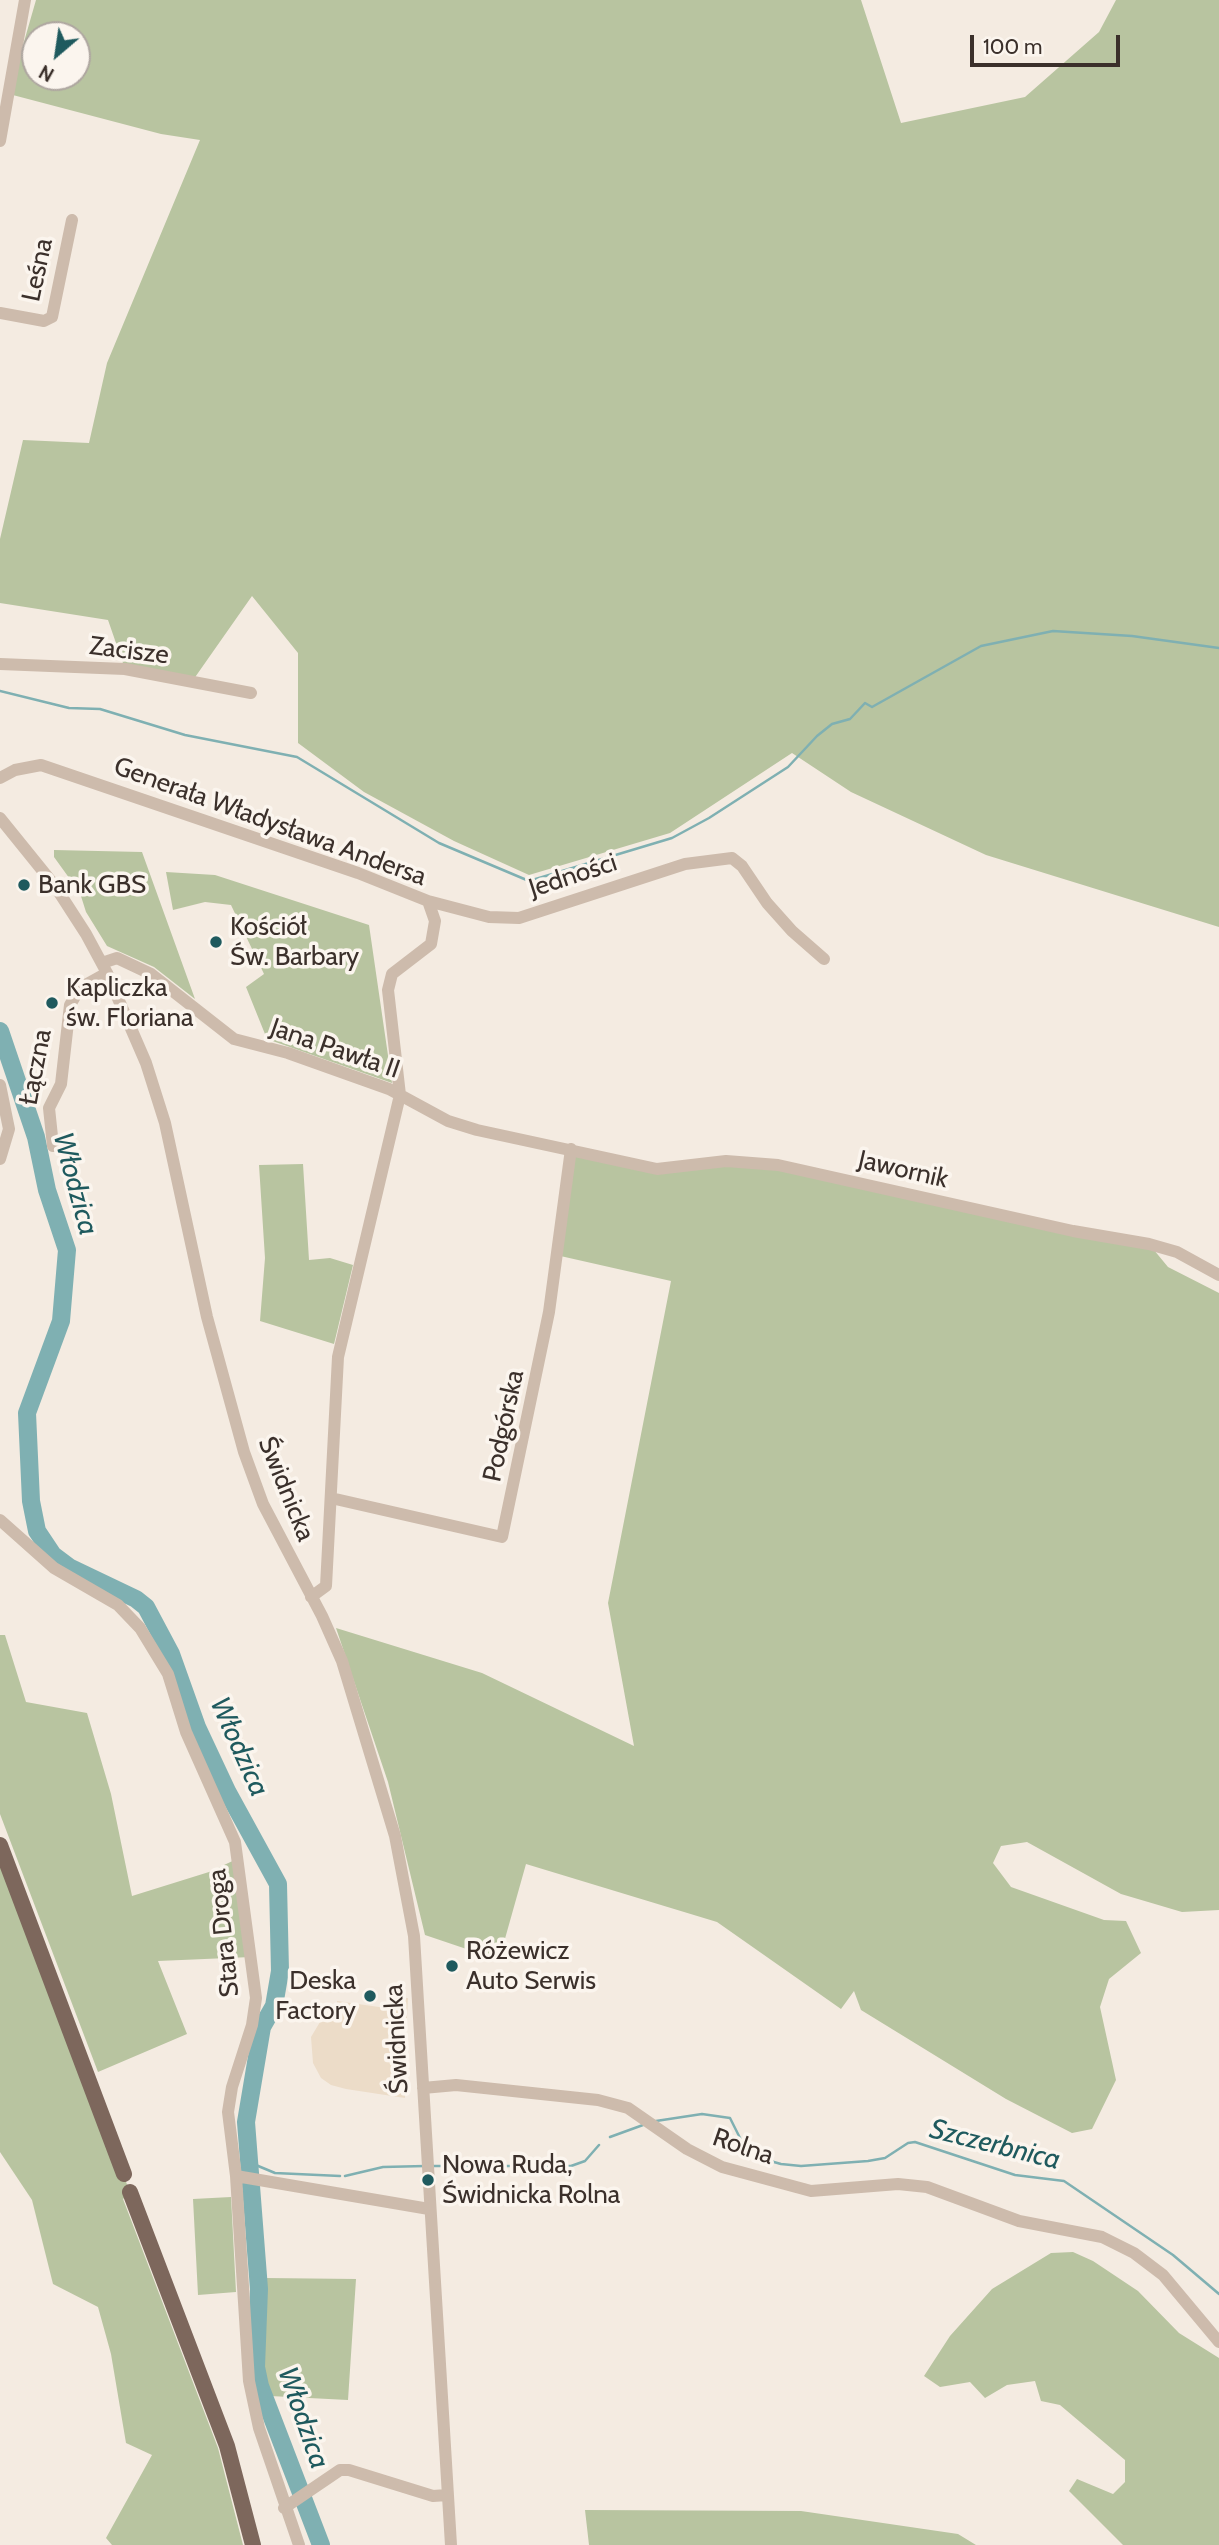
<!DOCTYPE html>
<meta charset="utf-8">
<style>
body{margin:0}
#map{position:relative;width:1219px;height:2545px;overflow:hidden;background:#f4ebe1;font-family:Cabin,sans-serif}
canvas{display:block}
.north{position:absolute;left:21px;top:21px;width:70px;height:70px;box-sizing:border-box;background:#fbf5ee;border:2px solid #aea6a0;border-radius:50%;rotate:209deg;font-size:19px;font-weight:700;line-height:28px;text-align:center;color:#3b302b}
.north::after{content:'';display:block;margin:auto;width:24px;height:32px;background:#1f5a5e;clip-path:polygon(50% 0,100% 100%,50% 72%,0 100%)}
.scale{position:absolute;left:970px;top:35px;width:150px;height:32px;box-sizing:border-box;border:4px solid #3b302b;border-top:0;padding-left:9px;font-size:21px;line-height:24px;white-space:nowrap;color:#3b302b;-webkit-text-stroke:5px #fbf5ee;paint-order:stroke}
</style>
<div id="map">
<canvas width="1219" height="2545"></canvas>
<div class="north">N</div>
<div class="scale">100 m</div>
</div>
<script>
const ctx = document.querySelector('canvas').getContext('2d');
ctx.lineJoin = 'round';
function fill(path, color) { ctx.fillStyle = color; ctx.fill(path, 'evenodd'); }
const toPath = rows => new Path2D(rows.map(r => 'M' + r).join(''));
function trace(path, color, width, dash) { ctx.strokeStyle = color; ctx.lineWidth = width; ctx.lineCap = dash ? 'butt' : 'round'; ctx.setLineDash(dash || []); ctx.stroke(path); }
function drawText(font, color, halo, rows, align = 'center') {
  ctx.font = font + ' Cabin,sans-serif'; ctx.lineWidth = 7; ctx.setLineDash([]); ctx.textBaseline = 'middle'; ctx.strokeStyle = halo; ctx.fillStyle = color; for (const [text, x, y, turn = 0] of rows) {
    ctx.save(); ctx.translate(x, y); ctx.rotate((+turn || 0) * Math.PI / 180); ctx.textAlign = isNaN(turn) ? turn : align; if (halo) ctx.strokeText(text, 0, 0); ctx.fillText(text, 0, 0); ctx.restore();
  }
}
fill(toPath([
 [36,0,861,0,901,123,1025,97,1099,32,1116,0,1219,0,1219,927,986,855,851,792,792,753,670,833,529,875,454,841,364,792,298,743,298,653,252,596,191,683,125,669,108,620,0,603,0,539,23,440,89,443,107,363,200,140,161,134,9,94],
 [35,35,77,35,77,77,35,77],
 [54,850,142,852,195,999,154,967,107,946,86,912,80,893,54,857],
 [166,872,215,875,369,925,392,1083,267,1039,246,987,264,974,231,905,205,902,173,910],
 [571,1149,657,1169,747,1161,1149,1244,1168,1267,1219,1293,1219,1910,1182,1912,1121,1894,1027,1842,1001,1846,993,1863,1011,1887,1104,1920,1126,1921,1141,1953,1109,1979,1100,2007,1116,2080,1092,2129,1072,2133,1006,2099,861,2010,854,1991,841,2009,717,1922,526,1864,499,1960,425,1935,388,1782,336,1628,482,1673,634,1746,608,1603,671,1281,556,1255],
 [303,1164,309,1260,330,1258,353,1265,334,1344,260,1321,265,1258,259,1165],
 [0,1635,5,1635,26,1702,87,1713,111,1794,132,1896,209,1872,239,1858,251,1957,158,1961,187,2034,98,2072,0,1814],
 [0,1863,130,2192,123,2199,218,2448,243,2545,112,2545,106,2538,152,2455,126,2443,111,2354,98,2307,53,2284,32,2200,0,2152],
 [231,2197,236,2292,198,2295,193,2199],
 [1073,2252,1093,2261,1138,2291,1179,2333,1219,2358,1219,2545,1123,2545,1069,2491,1077,2479,1113,2494,1125,2482,1125,2460,1060,2405,1041,2401,1035,2381,1007,2385,985,2398,970,2382,940,2387,924,2376,950,2336,992,2289,1051,2253],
 [265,2278,356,2279,348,2400,270,2396,260,2386,256,2367,259,2289],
 [585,2510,801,2511,958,2534,976,2545,589,2545]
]), '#b8c4a0');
fill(toPath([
 [399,1998,408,1998,407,2018,404,2018,405,2098,346,2089,331,2085,321,2078,313,2063,311,2037,320,2022,332,2021,339,2016,337,2001,386,2008,387,2001,398,2003]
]), '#ecdcc8');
trace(toPath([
 [0,691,69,708,100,709,185,735,297,757,439,843,529,881,672,838,709,818,788,767,817,736,832,724,850,719,865,703,872,707,981,646,1053,631,1132,636,1219,648],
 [656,2121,702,2114,730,2118,746,2150,756,2157,781,2164,801,2166,868,2161,885,2158,908,2143,915,2142,1015,2175,1064,2181,1173,2255,1219,2294],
 [610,2137,643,2125],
 [251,2163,275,2173,340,2176],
 [432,2166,571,2166,585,2161,599,2145],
 [345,2176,383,2167,425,2166]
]), '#7fb0b2', 2.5);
trace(toPath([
 [0,1031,36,1137,47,1190,67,1250,61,1321,27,1413,31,1501,37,1531,53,1555,69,1567,136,1599,146,1607,171,1654,197,1727,227,1791,278,1884,280,1971,274,2006,262,2027,246,2122,259,2289,256,2367,260,2386,321,2545]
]), '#7fb0b2', 18);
trace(toPath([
 [0,141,25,0],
 [0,313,44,321,52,317,72,220],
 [0,664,125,669,251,693],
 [0,778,15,770,41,765,358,873,428,901,489,917,519,918,685,864,732,858,742,866,767,903,792,931,824,959],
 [0,818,55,886,86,934,107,973,146,1063,165,1123,207,1317,244,1452,263,1504,322,1616,342,1661,395,1836,414,1936,451,2545],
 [102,963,117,958,151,974,234,1039,288,1053,389,1089,448,1121,477,1130,657,1169,726,1161,778,1165,1073,1231,1149,1244,1177,1252,1219,1275],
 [0,1085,9,1129,0,1159],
 [53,1146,49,1108,61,1084,70,1005,80,988,107,973],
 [331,1498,502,1537,549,1312,571,1149],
 [0,1520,54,1568,118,1605,140,1628,168,1674,186,1732,235,1842,256,1998,252,2025,232,2087,228,2112,236,2176,249,2381,259,2428,299,2545],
 [311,1597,326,1586,338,1357,400,1095,388,990,392,974,431,944,435,921,428,901],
 [423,2088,456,2085,598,2100,628,2108,687,2149,722,2167,811,2191,898,2184,927,2187,1019,2221,1102,2237,1134,2253,1163,2275,1219,2342],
 [236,2176,429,2209],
 [284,2508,340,2470,349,2470,433,2496,447,2495]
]), '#cdbbac', 12);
trace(toPath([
 [0,1845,124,2174],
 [130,2192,227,2446,253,2545]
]), '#7d675c', 16);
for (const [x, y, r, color] of [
 [24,885,7,"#1f5a5e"],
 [216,942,7,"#1f5a5e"],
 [52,1003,7,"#1f5a5e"],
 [452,1966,7,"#1f5a5e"],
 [370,1996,7,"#1f5a5e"],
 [428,2180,7,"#1f5a5e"]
]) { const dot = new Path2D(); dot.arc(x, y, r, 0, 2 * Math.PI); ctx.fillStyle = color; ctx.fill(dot); trace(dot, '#fbf5ee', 2.5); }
drawText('26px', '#3b302b', '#fbf5ee', [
 ["Leśna",38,270,-78],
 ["Zacisze",129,651,7],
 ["Generała Władysława Andersa",270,822,20],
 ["Jedności",573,876,-18],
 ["Jana Pawła II",335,1049,19],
 ["Łączna",36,1067,-79],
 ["Jawornik",903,1170,13],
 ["Podgórska",504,1426,-78],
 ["Świdnicka",286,1489,68],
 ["Stara Droga",224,1933,-96],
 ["Świdnicka",397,2039,-93],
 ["Rolna",743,2147,19]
]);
drawText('26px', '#3b302b', '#fbf5ee', [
 ["Bank GBS",38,885],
 ["Kościół",230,927],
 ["Św. Barbary",230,957],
 ["Kapliczka",66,988],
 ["św. Floriana",66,1018],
 ["Różewicz",466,1951],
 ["Auto Serwis",466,1981],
 ["Deska",356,1981,"right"],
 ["Factory",356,2011,"right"],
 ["Nowa Ruda,",442,2165],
 ["Świdnicka Rolna",442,2195]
], 'left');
drawText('italic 28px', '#1f5a5e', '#fbf5ee', [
 ["Włodzica",75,1184,75],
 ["Włodzica",239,1747,66],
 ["Szczerbnica",995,2145,14],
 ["Włodzica",303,2418,71]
]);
</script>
